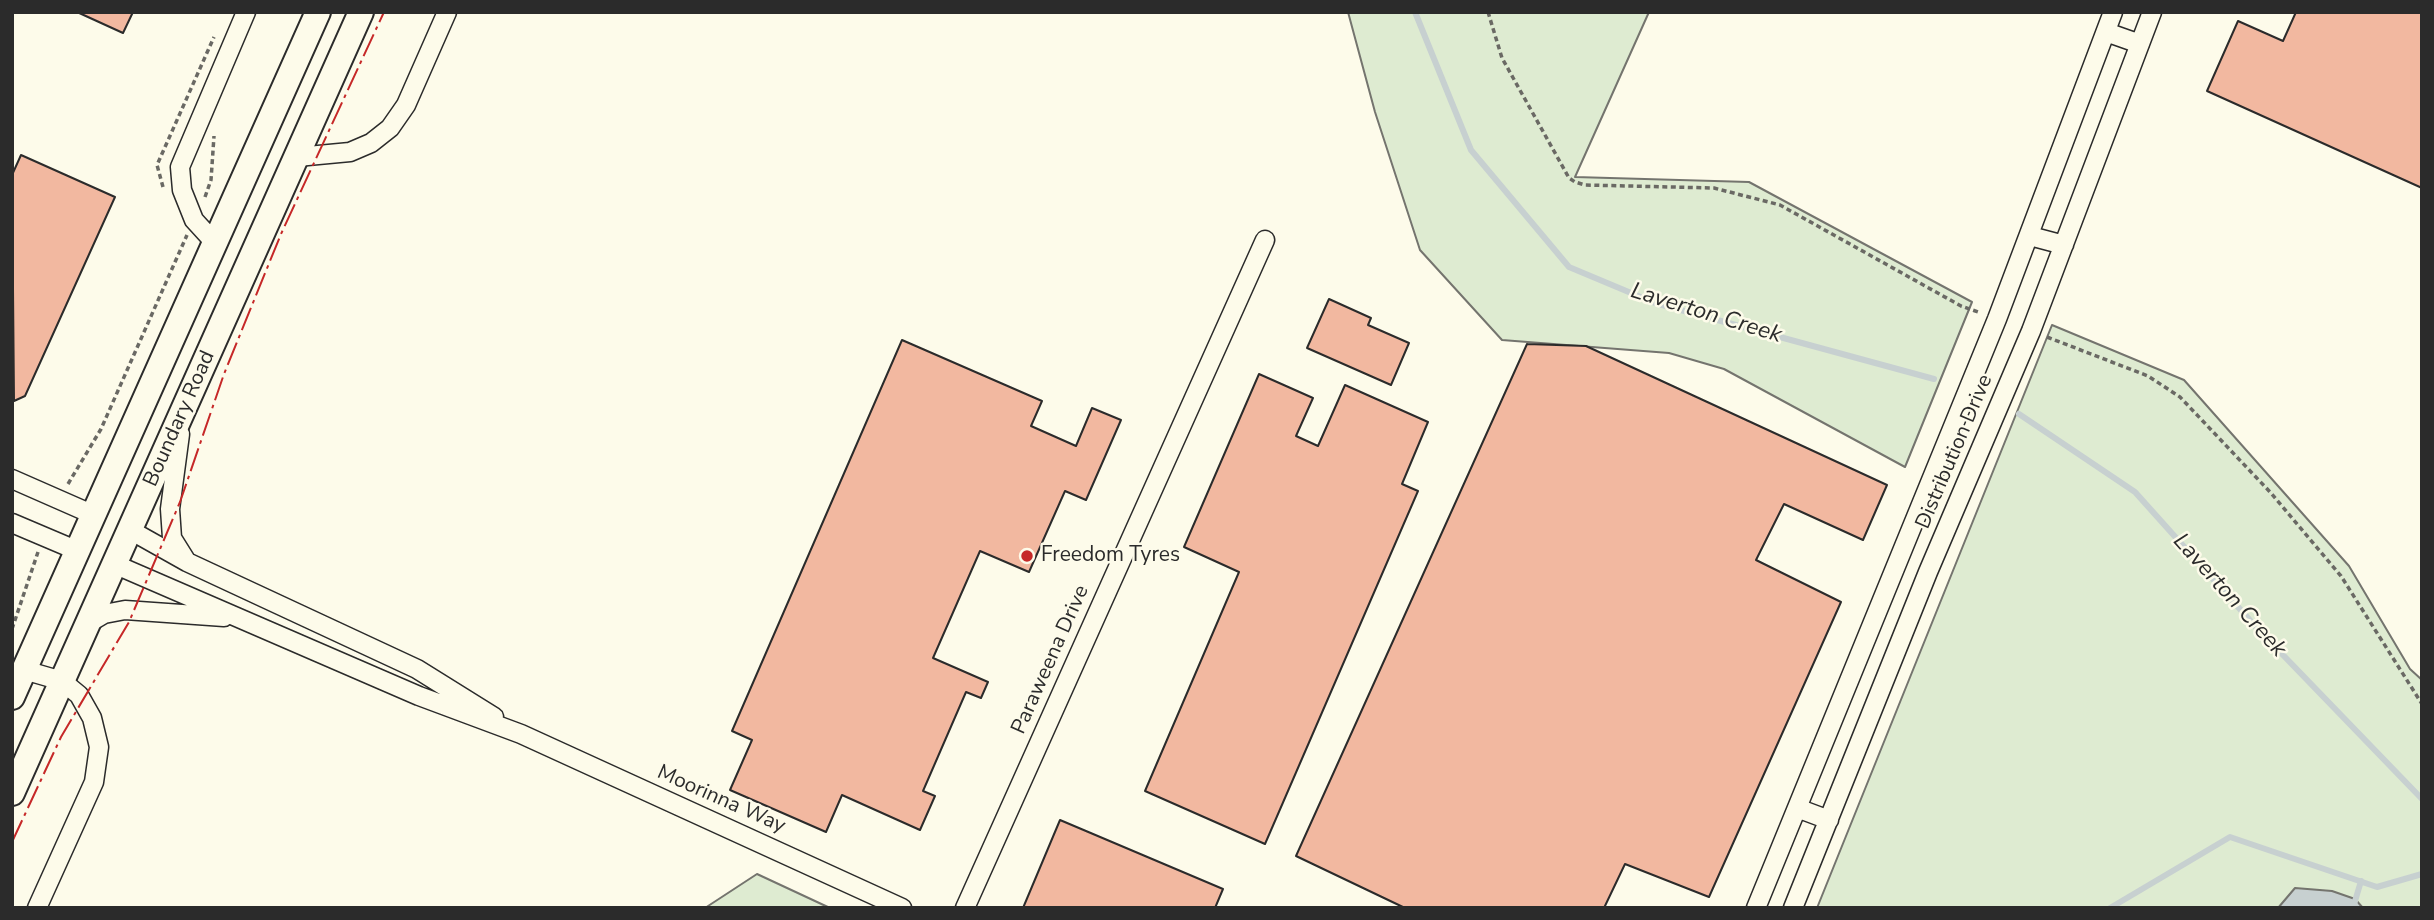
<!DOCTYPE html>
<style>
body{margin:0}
#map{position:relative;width:2434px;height:920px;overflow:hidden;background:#fdfbea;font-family:"Nunito Sans",sans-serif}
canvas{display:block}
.frame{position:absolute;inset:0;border:14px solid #2b2b2b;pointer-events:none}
</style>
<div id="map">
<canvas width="2434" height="920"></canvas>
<div class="frame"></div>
</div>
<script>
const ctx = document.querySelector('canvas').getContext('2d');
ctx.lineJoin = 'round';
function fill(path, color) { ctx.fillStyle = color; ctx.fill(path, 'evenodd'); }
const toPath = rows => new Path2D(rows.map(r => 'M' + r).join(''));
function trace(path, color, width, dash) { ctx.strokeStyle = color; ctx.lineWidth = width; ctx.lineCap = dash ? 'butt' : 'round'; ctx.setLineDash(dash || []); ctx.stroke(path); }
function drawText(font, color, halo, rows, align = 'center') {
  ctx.font = font + ' "Nunito Sans",sans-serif'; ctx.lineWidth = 5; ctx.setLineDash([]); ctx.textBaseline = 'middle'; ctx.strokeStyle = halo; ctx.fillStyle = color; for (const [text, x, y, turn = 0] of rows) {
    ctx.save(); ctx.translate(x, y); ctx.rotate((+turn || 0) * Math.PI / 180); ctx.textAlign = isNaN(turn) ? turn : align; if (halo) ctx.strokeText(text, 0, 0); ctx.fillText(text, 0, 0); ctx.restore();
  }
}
const green = toPath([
 [1348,12,1649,12,1575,177,1749,182,1972,302,1905,467,1724,369,1669,353,1502,340,1420,250,1375,112,1348,12],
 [2052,325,2184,380,2349,566,2410,669,2422,680,2422,908,1817,908,2052,325],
 [757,874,830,908,705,908,757,874]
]);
fill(green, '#deebd1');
trace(green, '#74746e', 2);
const water = toPath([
 [2295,888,2332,891,2355,899,2363,908,2278,908,2295,888]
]);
fill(water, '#c7d0d0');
trace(water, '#74746e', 2);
trace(toPath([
 [1415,12,1471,150,1569,267,1655,303,1934,379],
 [2019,414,2135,492,2256,627,2422,799],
 [2110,908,2230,837,2377,887,2422,874],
 [2353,908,2361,881]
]), '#c7d0d0', 6);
const building = toPath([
 [77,12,133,12,123,33,77,12],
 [2296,12,2422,12,2422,188,2207,91,2238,21,2283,41,2296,12],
 [21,155,115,197,25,396,14,401,12,175,21,155],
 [1329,299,1371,318,1368,325,1409,343,1391,385,1307,348,1329,299],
 [902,340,1042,401,1031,426,1076,446,1092,408,1121,420,1086,500,1065,491,1029,572,980,551,933,658,988,682,981,698,966,692,923,791,935,796,920,830,842,795,826,832,730,790,752,740,732,731,902,340],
 [1527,344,1586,346,1887,485,1863,540,1784,504,1756,560,1841,602,1709,897,1625,864,1604,908,1405,908,1296,856,1527,344],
 [1259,374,1313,398,1296,436,1318,446,1345,385,1428,422,1402,484,1418,491,1265,844,1145,791,1239,572,1184,547,1259,374],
 [1060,820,1223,889,1215,908,1023,908,1060,820]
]);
fill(building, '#f2b8a0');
trace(building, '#2b2b2b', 2);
const street = toPath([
 [2106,32,2140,44],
 [297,157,350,152,371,143,390,128,406,105,447,12],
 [2030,236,2064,245],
 [215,243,194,220,182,190,180,167,246,12],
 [180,434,170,509,172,538,187,562],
 [12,479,94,515],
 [12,523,78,551],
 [130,530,187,562,417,669,494,717],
 [114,564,419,696,521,734,902,908],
 [87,624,104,614,125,610,224,617],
 [24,670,62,681,79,695,92,718,99,747,94,782,37,908],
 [1797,808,1829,820],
 [965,908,1265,240],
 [1756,908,1997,319,2113,12],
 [1793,908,1928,572,2031,331,2152,12]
]);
const secondary = toPath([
 [12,697,318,12],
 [12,793,361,12]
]);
trace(street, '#2b2b2b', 21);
trace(secondary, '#2b2b2b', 28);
trace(toPath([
 [1488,12,1502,58,1569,178,1575,182,1585,185,1714,188,1780,205,1961,306,1981,313],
 [163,187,157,165,214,37],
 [205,197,211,180,214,136],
 [2047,337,2148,376,2180,397,2271,493,2341,576,2422,704],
 [68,484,101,429,187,235],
 [12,629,38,552]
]), '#6a6964', 3.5, [5, 3.5]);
trace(street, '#fdfbea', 18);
trace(secondary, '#fdfbea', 24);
trace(toPath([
 [12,842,61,737,129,622,180,502,224,374,281,234,384,12]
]), '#c62828', 2, [24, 5, 3.5, 5]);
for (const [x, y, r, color] of [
 [1027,556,7,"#c62828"]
]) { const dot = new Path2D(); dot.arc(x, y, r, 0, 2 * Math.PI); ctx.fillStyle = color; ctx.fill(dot); trace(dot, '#fdfbea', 2.5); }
drawText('21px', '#2b2b2b', '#fdfbea', [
 ["Boundary Road",180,419,-66],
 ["Distribution Drive",1955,452,-67],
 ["Paraweena Drive",1051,660,-66],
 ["Moorinna Way",721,800,24]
]);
drawText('21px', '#2b2b2b', '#fdfbea', [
 ["Freedom Tyres",1041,556]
], 'left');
drawText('italic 23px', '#2b2b2b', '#fdfbea', [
 ["Laverton Creek",1706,314,17],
 ["Laverton Creek",2229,596,48]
]);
</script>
